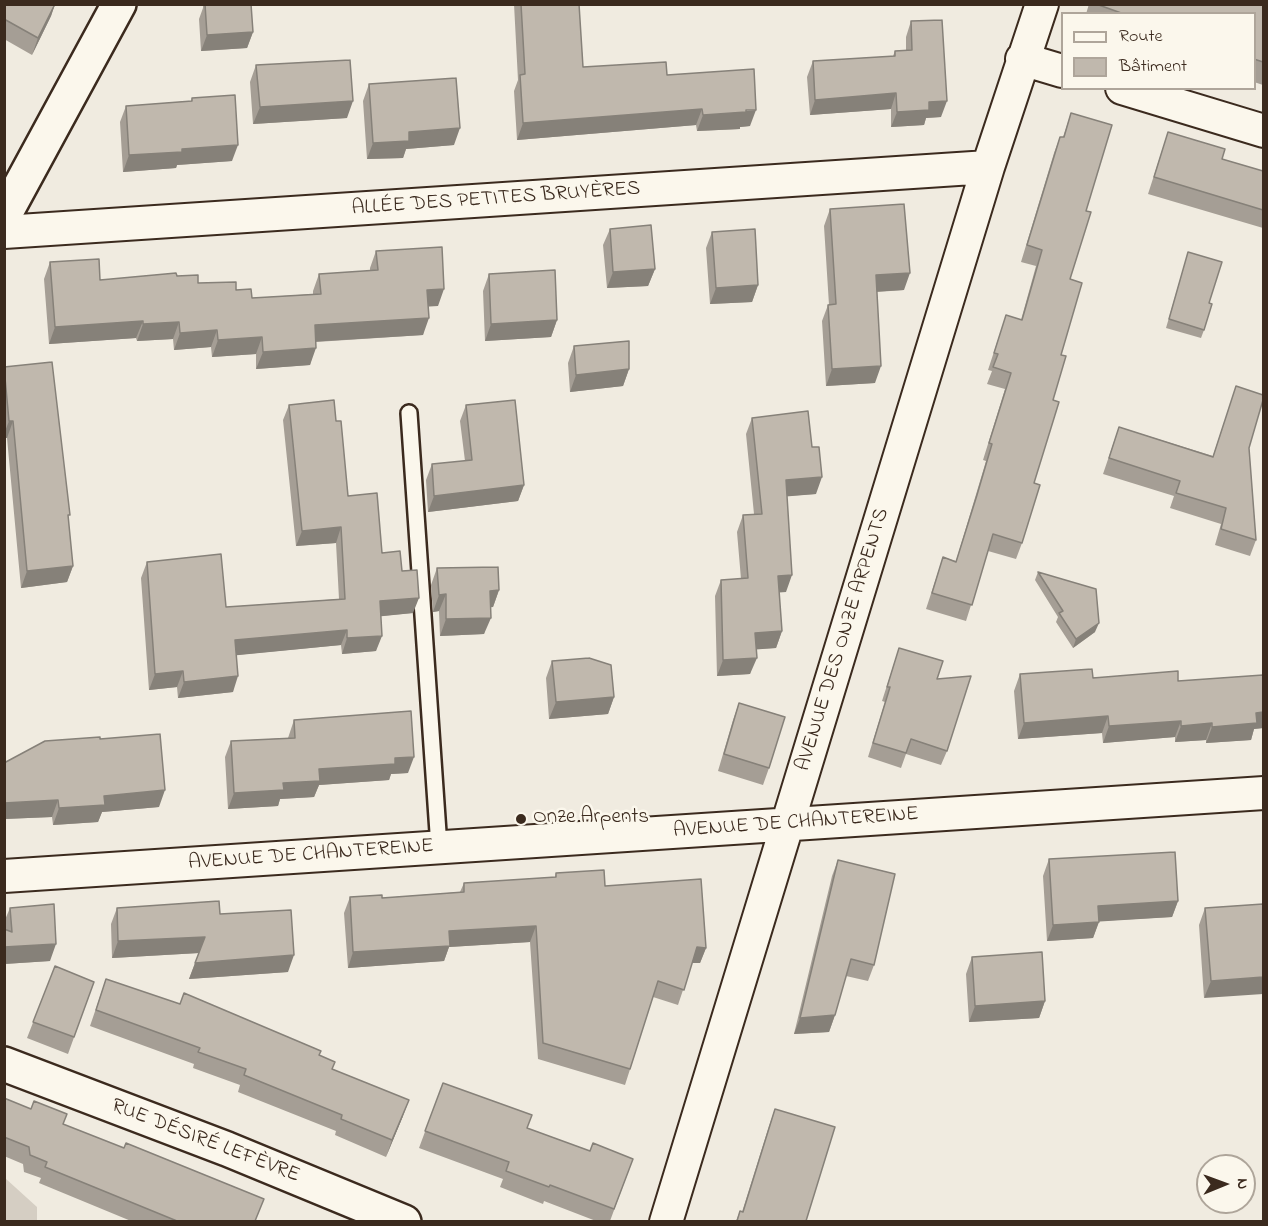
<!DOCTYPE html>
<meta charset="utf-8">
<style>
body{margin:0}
#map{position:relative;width:1268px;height:1226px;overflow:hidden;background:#f0ebe0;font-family:"Indie Flower",sans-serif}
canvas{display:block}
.frame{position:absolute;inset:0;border:6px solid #3b2a1e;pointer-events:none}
.legend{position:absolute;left:1061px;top:12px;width:195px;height:78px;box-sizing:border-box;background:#fbf7ec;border:2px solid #aea59a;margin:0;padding:8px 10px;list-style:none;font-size:18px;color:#3b2a1e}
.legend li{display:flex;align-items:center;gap:12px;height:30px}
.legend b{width:30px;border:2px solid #aea59a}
.north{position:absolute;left:1196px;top:1154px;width:60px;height:60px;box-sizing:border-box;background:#fbf7ec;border:2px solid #aea59a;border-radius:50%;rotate:89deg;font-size:16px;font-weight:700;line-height:24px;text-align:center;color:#3b2a1e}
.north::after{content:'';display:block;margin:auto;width:21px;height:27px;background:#3b2a1e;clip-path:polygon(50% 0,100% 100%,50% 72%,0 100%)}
</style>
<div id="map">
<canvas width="1268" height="1226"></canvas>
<div class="frame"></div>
<ul class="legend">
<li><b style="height:8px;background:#fbf7ec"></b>Route</li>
<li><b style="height:16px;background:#c0b8ad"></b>Bâtiment</li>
</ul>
<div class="north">N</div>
</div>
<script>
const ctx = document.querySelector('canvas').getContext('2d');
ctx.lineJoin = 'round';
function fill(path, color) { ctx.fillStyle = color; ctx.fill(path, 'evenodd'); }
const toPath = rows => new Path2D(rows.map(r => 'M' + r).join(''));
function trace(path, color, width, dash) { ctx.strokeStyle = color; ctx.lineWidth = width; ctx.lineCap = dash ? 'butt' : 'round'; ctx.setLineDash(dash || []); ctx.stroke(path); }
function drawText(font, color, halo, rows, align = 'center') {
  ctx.font = font + ' "Indie Flower",sans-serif'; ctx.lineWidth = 5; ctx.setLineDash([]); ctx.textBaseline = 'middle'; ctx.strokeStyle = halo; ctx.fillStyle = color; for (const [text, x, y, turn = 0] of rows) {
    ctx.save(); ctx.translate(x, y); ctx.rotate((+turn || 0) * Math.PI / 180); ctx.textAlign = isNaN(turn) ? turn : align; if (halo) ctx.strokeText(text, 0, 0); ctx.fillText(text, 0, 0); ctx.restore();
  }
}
fill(toPath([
 [5,1178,37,1207,37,1221,5,1221]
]), '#d5cec3');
const lane = toPath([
 [409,413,439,847]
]);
const street = toPath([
 [1022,59,1062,71],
 [1122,88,1264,131],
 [4,232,988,167],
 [4,876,1264,793],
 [666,1222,988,167,1042,4]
]);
const secondary = toPath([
 [4,216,119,4],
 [4,1064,227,1149,404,1222]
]);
trace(lane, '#3b2a1e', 20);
trace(street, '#3b2a1e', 36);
trace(secondary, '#3b2a1e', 38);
trace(lane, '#fbf7ec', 15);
trace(street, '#fbf7ec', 32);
trace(secondary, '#fbf7ec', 33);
fill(toPath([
 [4,4,55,4,51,16,32,55,4,39],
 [203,4,251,4,253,32,247,48,201,51,199,19,203,8],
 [514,4,579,4,583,67,667,75,750,126,740,127,740,129,697,131,696,125,517,140,514,91,518,80],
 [1089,4,1263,4,1263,85,1254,82,1254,14,1086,14],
 [911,21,941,117,926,118,924,125,891,127,891,109,810,115,807,77,813,61,893,56,895,51,906,50,906,37],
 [256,65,347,118,253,124,250,82],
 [369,84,454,145,406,149,403,158,367,159,363,101],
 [192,98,232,161,177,165,176,168,123,172,120,122,126,106,191,101],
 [1071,113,1086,211,1070,279,1061,355,1053,400,1034,483,1022,543,1016,559,988,551,966,621,926,609,943,557,956,561,986,461,983,460,1005,389,987,384,992,371,988,370,1006,315,1021,320,1036,266,1021,262,1054,153,1060,137,1063,137],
 [1168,132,1222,159,1263,171,1263,228,1148,194],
 [830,209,904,290,877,292,875,383,826,386,822,321,828,305,829,305,824,226],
 [610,229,655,269,648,286,607,288,603,245],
 [712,232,758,285,752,302,710,304,706,248],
 [376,251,438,306,428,306,423,335,316,342,310,365,256,369,256,354,212,357,211,347,174,350,173,339,137,341,136,338,49,344,44,279,50,262,100,280,177,276,198,283,236,290,252,298,313,294,313,291,319,274,370,271,370,268],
 [1188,252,1209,303,1204,330,1201,338,1166,328],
 [489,274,557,320,551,337,485,341,483,291],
 [574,346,629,369,623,386,570,392,568,363],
 [4,372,73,566,67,582,21,588,7,438,4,438],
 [1236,386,1249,448,1256,540,1250,556,1215,545,1221,524,1170,508,1174,496,1103,474,1119,427,1213,456],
 [289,405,336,421,348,496,382,553,402,571,413,613,381,616,376,651,342,654,341,645,236,655,233,692,178,698,177,687,149,690,141,578,147,562,226,607,339,599,336,543,296,546,283,420],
 [466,405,524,485,518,501,428,512,426,480,432,464,465,461,460,421],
 [752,418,816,494,787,496,786,592,779,592,782,631,776,648,756,649,750,674,717,676,715,596,721,580,741,579,737,532,743,515,754,514,746,434],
 [437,568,499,590,493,607,490,607,484,634,440,636,439,611,433,612,431,585],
 [1038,572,1095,632,1073,648,1056,622,1058,617,1035,580],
 [899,648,937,679,947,751,941,765,906,754,901,768,868,757,885,702,882,701],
 [552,661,614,697,608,714,549,719,546,678],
 [1020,674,1178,681,1263,675,1263,728,1254,729,1251,740,1206,743,1206,740,1175,742,1175,737,1103,743,1102,733,1018,739,1014,691],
 [739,703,769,768,763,785,718,771,733,720],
 [294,720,408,773,391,774,389,780,319,785,314,797,280,799,278,806,228,809,225,757,231,741,288,738],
 [100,739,159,807,102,812,98,822,53,825,52,817,4,819],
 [1049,859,1178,901,1172,917,1099,921,1093,938,1047,941,1043,876],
 [838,860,874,965,868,981,846,976,835,1015,829,1032,794,1034,832,876],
 [556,873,605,886,706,948,700,963,692,963,678,1005,653,997,625,1085,538,1059,530,942,449,947,444,961,348,968,344,913,350,897,382,898,460,892,464,883,555,877],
 [1263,904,1204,998,1199,925,1205,908],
 [10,908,50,961,4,964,4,922],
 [117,908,220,914,288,972,189,979,199,953,112,958,111,924],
 [972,957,1045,1001,1039,1018,969,1022,966,974],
 [55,966,94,982,68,1054,27,1038],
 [106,979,319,1056,332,1069,403,1116,386,1157,335,1135,336,1131,238,1092,240,1085,193,1068,194,1064,90,1026],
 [443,1083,527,1128,590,1151,633,1159,610,1221,596,1221,544,1201,543,1204,500,1187,503,1179,419,1148],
 [4,1098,63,1124,256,1221,131,1221,39,1183,41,1178,24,1172,23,1164,4,1156],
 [775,1109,806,1221,736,1221,740,1211,742,1212,769,1126]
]), '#a59e95');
fill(toPath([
 [55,4,51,16,32,55,38,38],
 [253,32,247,48,201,51,207,35],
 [896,93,891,109,810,115,815,100],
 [353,101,347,118,253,124,260,107],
 [947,101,941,117,926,118,924,125,891,127,897,112,929,102],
 [702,109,696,125,517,140,523,123],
 [756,110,750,126,740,127,740,129,697,131,703,115],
 [460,128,454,145,406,149,403,158,367,159,373,143,409,132],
 [238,145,232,161,177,165,176,168,123,172,129,155,182,149],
 [655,269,648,286,607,288,613,272],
 [910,273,904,290,870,292,876,275],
 [758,285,752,302,710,304,716,288],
 [444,289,438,306,421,307,427,290],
 [429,318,423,335,309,342,315,325],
 [557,320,551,337,485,341,491,324],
 [143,321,136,338,49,344,55,327],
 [179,322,173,339,137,341,143,324],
 [217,330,211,347,174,350,180,333],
 [262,337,256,354,212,357,218,340],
 [316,348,310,365,256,369,263,352],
 [881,366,875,383,826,386,832,369],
 [629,369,623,386,570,392,576,375],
 [9,421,13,421,7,438,4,438,4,434],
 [822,477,816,494,780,497,786,480],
 [524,485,518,501,428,512,434,496],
 [341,527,336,543,296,546,302,531],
 [73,566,67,582,21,588,27,571],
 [792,575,786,592,772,593,778,576],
 [499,590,493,607,484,608,490,591],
 [446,594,439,611,433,612,439,595],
 [419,598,413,613,374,617,380,601],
 [491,618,484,634,440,636,446,619],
 [1099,623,1095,632,1073,648,1076,639],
 [347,630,341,645,229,656,235,640],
 [782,631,776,648,749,650,755,633],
 [382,636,376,651,342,654,347,638],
 [757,658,750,674,717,676,723,660],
 [183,671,177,687,149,690,155,674],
 [238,676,233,692,178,698,184,682],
 [614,697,608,714,549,719,556,702],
 [1263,712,1263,728,1254,729,1251,740,1206,743,1212,727,1256,713],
 [1108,716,1102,733,1018,739,1024,723],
 [1181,721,1175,737,1103,743,1109,726],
 [1212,723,1206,740,1175,742,1181,726],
 [414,757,408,773,391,774,389,780,319,785,314,797,280,799,278,806,228,809,234,793,283,783,319,769,395,758],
 [165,790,159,807,102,812,98,822,53,825,59,808,104,796],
 [58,800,52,817,4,819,4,803],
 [1178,901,1172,917,1092,922,1098,906],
 [1099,922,1093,938,1047,941,1053,925],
 [536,926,530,942,449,947,444,961,348,968,353,952,449,931],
 [205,937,199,953,112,958,118,941],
 [56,944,50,961,4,964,4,947],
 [697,947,706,948,700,963,691,963],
 [294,955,288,972,189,979,195,963],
 [1263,977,1263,994,1204,998,1211,981],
 [1045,1001,1039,1018,969,1022,975,1006],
 [835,1015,829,1032,794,1034,800,1018],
 [409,1100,403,1116,386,1157,392,1140]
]), '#868179');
const building = toPath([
 [4,4,55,4,38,38,4,19,4,4],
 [205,4,251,4,253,32,207,35,205,4],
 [521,4,579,4,583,67,666,62,667,75,754,69,756,110,746,110,746,112,703,115,702,109,523,123,520,75,525,74,521,4],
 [1096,4,1263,4,1263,62,1254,59,1254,14,1124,14,1096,4],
 [942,20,947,101,929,102,929,110,897,112,896,93,815,100,813,61,895,56,895,51,912,50,911,21,942,20],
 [350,60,353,101,260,107,256,65,350,60],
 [456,78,460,128,409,132,409,141,373,143,369,84,456,78],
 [235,95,238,145,182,149,182,152,129,155,126,106,192,101,192,98,235,95],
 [1071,113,1112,125,1086,211,1091,212,1070,279,1082,283,1061,355,1066,356,1053,400,1059,402,1034,483,1040,485,1022,543,993,534,972,605,932,593,943,557,956,562,977,495,992,444,989,443,1011,373,993,367,998,354,994,353,1006,315,1022,320,1042,250,1027,245,1060,137,1064,137,1071,113],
 [1168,132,1225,149,1222,159,1263,171,1263,210,1154,177,1168,132],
 [904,204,910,273,876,275,881,366,832,369,828,305,836,304,830,209,904,204],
 [651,225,655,269,613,272,610,229,651,225],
 [755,229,758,285,716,288,712,232,755,229],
 [442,247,444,289,427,290,429,318,315,325,316,348,263,352,262,337,218,340,217,330,180,333,179,322,143,324,143,321,55,327,50,262,99,259,100,280,176,273,177,276,198,275,198,283,236,282,236,290,251,289,252,298,321,294,319,274,378,270,376,251,442,247],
 [1188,252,1222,262,1209,303,1212,304,1204,330,1169,319,1188,252],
 [555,270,557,320,491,324,489,274,555,270],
 [629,341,629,369,576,375,574,346,629,341],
 [52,362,70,515,68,515,73,566,27,571,13,421,9,421,4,367,52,362],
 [1236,386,1263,395,1263,400,1249,448,1256,540,1221,529,1226,508,1176,493,1180,481,1109,458,1119,427,1213,457,1236,386],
 [334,400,336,421,341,421,348,496,377,493,382,553,400,551,402,571,417,570,419,598,380,601,382,636,347,638,347,630,235,640,238,676,184,682,183,671,155,674,147,562,221,554,226,607,345,599,341,527,302,531,289,405,334,400],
 [515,400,524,485,434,496,432,464,472,460,466,405,515,400],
 [808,411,812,447,819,447,822,477,786,480,792,575,778,576,782,631,755,633,757,658,723,660,721,580,748,578,743,515,762,514,752,418,808,411],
 [498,567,499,590,490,591,491,618,446,619,446,594,439,595,437,568,498,567],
 [1038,572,1096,589,1099,623,1076,639,1059,613,1063,611,1038,572],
 [899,648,943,661,937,679,971,676,947,751,911,739,906,753,873,743,890,687,887,687,899,648],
 [589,658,611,665,614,697,556,702,552,661,589,658],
 [1092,669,1093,678,1178,671,1178,681,1263,675,1263,712,1256,713,1257,723,1212,727,1212,723,1181,726,1181,721,1109,726,1108,716,1024,723,1020,674,1092,669],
 [739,703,785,717,769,768,724,754,739,703],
 [411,711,414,757,395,758,395,764,319,769,320,781,283,783,284,790,234,793,231,741,295,738,294,720,411,711],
 [160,734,165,790,104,796,105,805,59,808,58,800,4,803,4,763,45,741,100,737,100,739,160,734],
 [1175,852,1178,901,1098,906,1099,922,1053,925,1049,859,1175,852],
 [838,860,895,874,874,965,851,959,835,1015,800,1018,838,860],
 [604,870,605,886,701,879,706,948,697,947,684,990,658,981,630,1069,543,1043,536,926,449,931,450,946,353,952,350,897,382,895,382,898,464,892,464,883,556,877,556,873,604,870],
 [219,901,220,914,291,910,294,955,195,963,205,937,118,941,117,908,219,901],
 [54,904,56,944,4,947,4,929,12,932,10,908,54,904],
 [1263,904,1263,977,1211,981,1205,908,1263,904],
 [1042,952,1045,1001,975,1006,972,957,1042,952],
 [55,966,94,982,74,1037,33,1022,55,966],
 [106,979,180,1004,184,993,321,1051,319,1055,335,1062,332,1069,409,1100,392,1140,341,1119,342,1115,244,1075,246,1069,198,1052,200,1048,96,1010,106,979],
 [443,1083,532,1115,527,1128,590,1151,593,1143,633,1159,614,1209,550,1185,549,1187,506,1171,509,1162,425,1131,443,1083],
 [4,1098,31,1109,34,1101,67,1114,63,1124,124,1148,126,1143,264,1199,255,1221,177,1221,45,1167,47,1162,30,1155,29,1147,4,1137,4,1098],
 [775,1109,835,1127,806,1221,737,1221,740,1211,743,1212,775,1109]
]);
fill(building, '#c0b8ad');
trace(building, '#868179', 1.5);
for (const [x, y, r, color] of [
 [521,819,6,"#3b2a1e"]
]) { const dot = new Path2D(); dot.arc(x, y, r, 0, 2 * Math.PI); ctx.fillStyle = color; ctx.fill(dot); trace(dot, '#fbf7ec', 2); }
drawText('21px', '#3b2a1e', '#fbf7ec', [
 ["ALLÉE DES PETITES BRUYÈRES",496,200,-4],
 ["AVENUE DES ONZE ARPENTS",844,640,-73],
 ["AVENUE DE CHANTEREINE",796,824,-4],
 ["AVENUE DE CHANTEREINE",311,856,-4],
 ["RUE DÉSIRÉ LEFÈVRE",205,1142,21]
]);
drawText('21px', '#3b2a1e', '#fbf7ec', [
 ["Onze Arpents",533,819]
], 'left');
</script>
